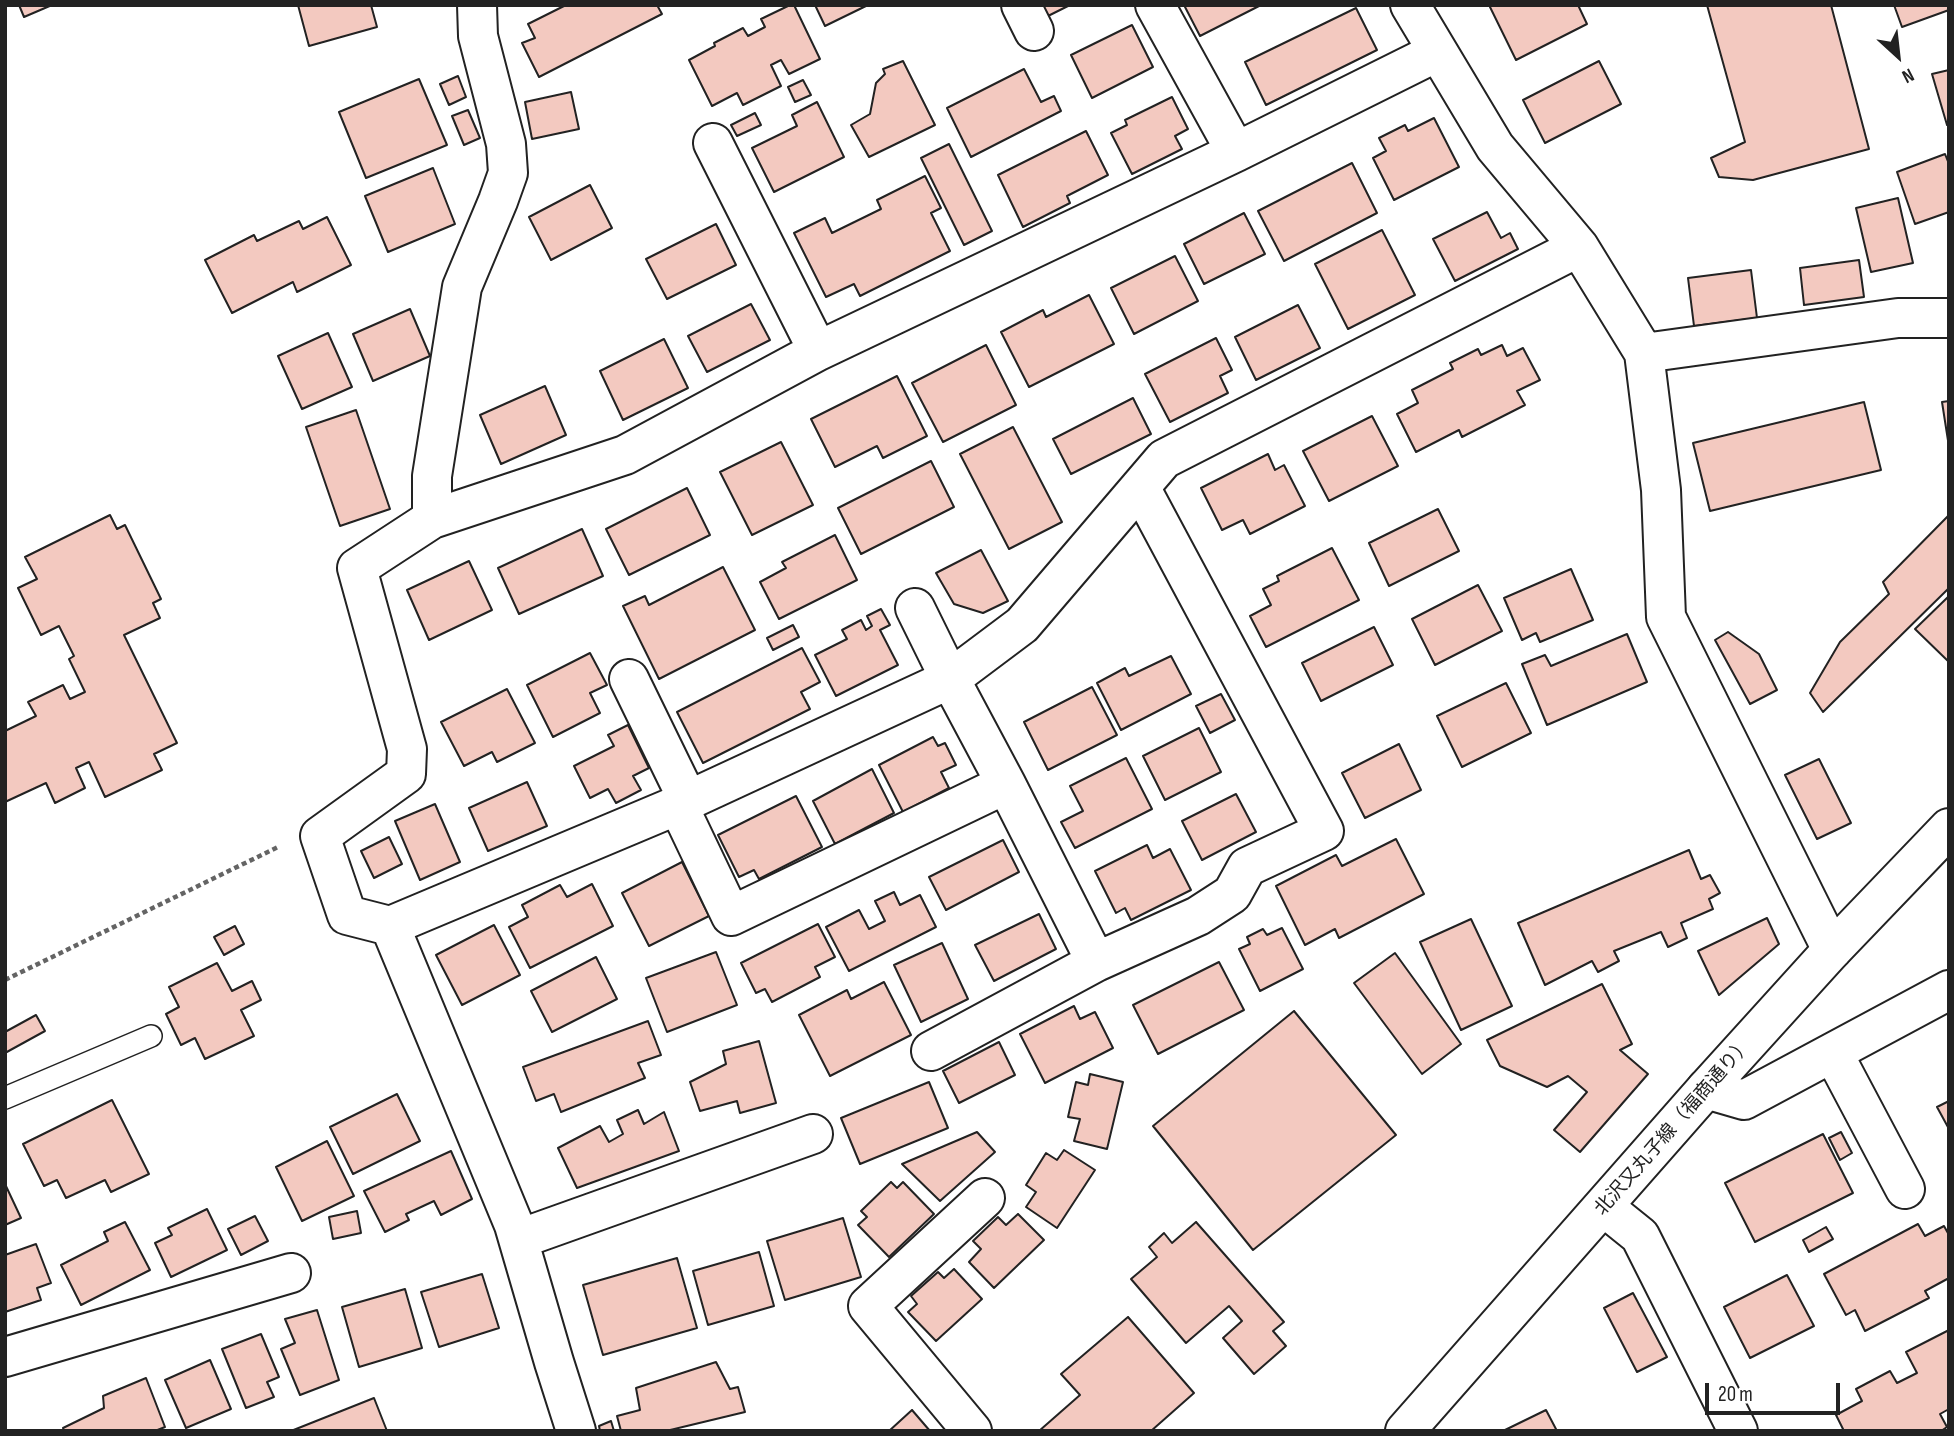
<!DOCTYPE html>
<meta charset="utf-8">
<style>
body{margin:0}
#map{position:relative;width:1954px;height:1436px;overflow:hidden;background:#fff;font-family:"Sofia Sans Condensed",sans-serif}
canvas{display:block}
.frame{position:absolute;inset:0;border:7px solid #222;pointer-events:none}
.north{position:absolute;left:1863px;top:21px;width:70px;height:70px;-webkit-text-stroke:5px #fff;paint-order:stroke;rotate:153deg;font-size:19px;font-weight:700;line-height:28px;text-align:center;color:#222}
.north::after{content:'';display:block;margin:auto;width:24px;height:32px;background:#222;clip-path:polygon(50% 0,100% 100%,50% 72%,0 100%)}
.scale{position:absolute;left:1705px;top:1383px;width:135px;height:32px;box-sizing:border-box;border:4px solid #222;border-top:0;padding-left:9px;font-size:21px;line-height:24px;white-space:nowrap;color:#222;-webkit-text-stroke:5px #fff;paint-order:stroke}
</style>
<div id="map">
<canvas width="1954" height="1436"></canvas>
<div class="frame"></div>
<div class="north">N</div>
<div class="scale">20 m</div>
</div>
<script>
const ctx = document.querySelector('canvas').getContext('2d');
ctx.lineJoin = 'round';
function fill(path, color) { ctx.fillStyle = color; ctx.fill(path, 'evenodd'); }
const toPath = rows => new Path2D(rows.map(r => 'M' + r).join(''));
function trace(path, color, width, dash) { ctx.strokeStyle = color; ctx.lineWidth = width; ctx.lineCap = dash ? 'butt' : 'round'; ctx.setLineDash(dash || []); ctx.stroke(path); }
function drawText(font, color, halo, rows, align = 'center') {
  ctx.font = font + ' "Sofia Sans Condensed","Noto Sans JP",sans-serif'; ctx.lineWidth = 5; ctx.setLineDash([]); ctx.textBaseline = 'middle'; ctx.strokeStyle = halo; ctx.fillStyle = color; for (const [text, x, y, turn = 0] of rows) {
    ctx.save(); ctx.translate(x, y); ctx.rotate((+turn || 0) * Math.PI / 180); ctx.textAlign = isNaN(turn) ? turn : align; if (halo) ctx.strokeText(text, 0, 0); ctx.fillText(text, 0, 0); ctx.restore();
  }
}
const building = toPath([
 [19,5,52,5,24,17,19,5],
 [298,5,371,5,377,27,309,46,298,5],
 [566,5,657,5,662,14,539,77,522,43,535,38,528,24,566,5],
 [790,5,794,5,820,59,789,74,781,60,771,65,781,86,743,105,737,93,712,106,689,60,715,46,714,43,743,28,748,36,765,27,761,19,790,5],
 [815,5,868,5,825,26,815,5],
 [1040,5,1070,5,1046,17,1040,5],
 [1184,5,1261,5,1200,36,1184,5],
 [1489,5,1578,5,1587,24,1516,60,1489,5],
 [1707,5,1831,5,1869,149,1753,180,1719,177,1711,158,1745,142,1707,5],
 [1894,5,1949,5,1949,10,1902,27,1894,5],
 [1356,8,1377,50,1266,105,1245,62,1356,8],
 [1132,25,1153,67,1092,98,1071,55,1132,25],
 [903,61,935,125,869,157,851,125,870,114,876,83,885,74,883,69,903,61],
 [1599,61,1621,104,1545,143,1523,100,1599,61],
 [1024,69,1041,102,1054,96,1061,111,971,157,947,108,1024,69],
 [1949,70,1949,124,1947,125,1932,74,1949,70],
 [458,76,466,97,449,105,440,84,458,76],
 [419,79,447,145,366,178,339,112,419,79],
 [803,80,811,95,795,102,788,87,803,80],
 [571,92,579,129,532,139,525,102,571,92],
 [1172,97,1188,129,1175,136,1182,149,1132,174,1111,133,1127,125,1125,120,1172,97],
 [817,102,844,157,774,192,752,148,797,126,792,115,817,102],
 [468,110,480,138,464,145,452,116,468,110],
 [755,113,761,125,737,136,731,125,755,113],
 [1434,118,1459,167,1394,200,1373,158,1386,151,1379,138,1405,125,1408,131,1434,118],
 [1086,131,1108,175,1067,196,1070,203,1023,227,998,175,1086,131],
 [949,144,992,231,964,245,921,158,949,144],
 [1945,154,1949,164,1949,212,1915,224,1897,172,1945,154],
 [1352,163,1377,213,1284,261,1258,211,1352,163],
 [433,168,455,224,388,252,365,196,433,168],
 [925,176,941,208,931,213,950,251,860,296,854,284,826,297,794,233,825,218,832,233,881,209,877,200,925,176],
 [590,185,612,228,551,260,529,217,590,185],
 [1898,198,1913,263,1871,272,1856,208,1898,198],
 [1487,212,1501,238,1510,233,1518,249,1455,281,1433,239,1487,212],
 [1244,213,1265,254,1204,284,1184,244,1244,213],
 [327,217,351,265,297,292,293,282,232,313,205,260,254,235,257,241,299,221,303,229,327,217],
 [716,224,736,265,667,299,646,259,716,224],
 [1382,230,1415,295,1348,329,1315,264,1382,230],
 [1175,256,1198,301,1134,334,1111,288,1175,256],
 [1859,260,1864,297,1804,305,1800,268,1859,260],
 [1751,270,1757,318,1694,326,1688,278,1751,270],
 [1089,295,1114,344,1029,387,1001,332,1043,310,1046,317,1089,295],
 [751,304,770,340,707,372,688,336,751,304],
 [1298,305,1320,348,1256,380,1235,337,1298,305],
 [410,309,430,356,373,381,353,334,410,309],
 [328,333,352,387,302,409,278,356,328,333],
 [1216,338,1232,370,1220,376,1228,393,1170,422,1145,374,1216,338],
 [664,339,688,388,623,420,600,371,664,339],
 [986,345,1016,405,943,442,912,383,986,345],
 [1502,345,1507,356,1523,348,1540,380,1517,391,1525,405,1462,437,1459,430,1416,452,1397,414,1418,403,1412,390,1453,369,1450,363,1478,349,1481,355,1502,345],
 [897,376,927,436,883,458,877,446,835,467,811,419,897,376],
 [545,386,566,435,501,464,480,415,545,386],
 [1133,398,1151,434,1071,474,1053,439,1133,398],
 [1949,401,1949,447,1942,402,1949,401],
 [1864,402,1881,470,1710,511,1693,443,1864,402],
 [356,410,390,509,340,526,306,427,356,410],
 [1372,416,1398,466,1329,501,1303,451,1372,416],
 [1013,427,1062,522,1009,549,960,454,1013,427],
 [781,442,813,505,752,535,720,472,781,442],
 [1268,454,1275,470,1284,465,1305,506,1250,534,1243,520,1222,530,1201,488,1268,454],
 [931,461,954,507,861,554,838,508,931,461],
 [687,488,710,535,629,575,606,529,687,488],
 [1438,509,1459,551,1389,586,1369,543,1438,509],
 [110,515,117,529,125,525,161,599,153,603,160,618,124,635,177,743,154,754,162,770,105,797,89,762,76,768,85,788,55,803,46,783,5,802,5,731,36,716,28,702,63,685,70,699,85,692,69,659,74,656,59,626,41,635,18,588,37,579,25,557,110,515],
 [1949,515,1949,588,1823,712,1810,693,1840,642,1889,594,1883,582,1949,515],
 [582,529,603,576,519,614,498,568,582,529],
 [835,535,857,580,779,619,760,582,786,568,782,562,835,535],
 [1332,548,1359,600,1266,647,1250,616,1271,605,1263,589,1279,581,1277,576,1332,548],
 [981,550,1008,601,983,613,954,604,936,573,981,550],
 [469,561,492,610,429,640,407,590,469,561],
 [723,567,755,630,659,679,623,606,645,596,649,605,723,567],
 [1571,569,1593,620,1540,642,1536,633,1522,640,1504,598,1571,569],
 [1478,585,1502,631,1435,665,1412,619,1478,585],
 [1949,596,1949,662,1915,629,1949,596],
 [881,609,890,625,880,630,898,665,836,696,815,655,847,639,842,630,861,620,866,630,872,626,867,616,881,609],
 [793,625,799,637,773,650,767,638,793,625],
 [1374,627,1393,665,1321,701,1302,663,1374,627],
 [1728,632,1759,654,1777,690,1750,704,1715,640,1728,632],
 [1627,634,1647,682,1547,725,1522,664,1545,655,1551,666,1627,634],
 [802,648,820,682,801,692,810,709,703,763,677,712,802,648],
 [590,653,607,685,590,693,600,713,553,737,527,685,590,653],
 [1171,656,1191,694,1121,730,1097,683,1125,668,1129,676,1171,656],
 [1506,683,1531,733,1462,767,1437,716,1506,683],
 [1092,687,1117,735,1048,770,1024,722,1092,687],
 [507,689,535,743,497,762,492,752,464,766,441,722,507,689],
 [1221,694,1235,720,1210,733,1196,706,1221,694],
 [628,725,649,768,633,776,641,790,616,803,608,789,590,798,574,766,614,746,608,735,628,725],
 [1199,728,1221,772,1165,800,1143,756,1199,728],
 [933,737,938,746,945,743,956,765,941,772,949,788,903,812,879,765,933,737],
 [1399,744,1421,790,1365,818,1342,773,1399,744],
 [1126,758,1152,809,1075,848,1061,822,1083,811,1070,786,1126,758],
 [1819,759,1851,823,1817,839,1785,775,1819,759],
 [872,769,894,813,835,844,813,801,872,769],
 [527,782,547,826,488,851,469,808,527,782],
 [1236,794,1256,832,1202,860,1182,821,1236,794],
 [796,796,822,847,759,879,754,870,739,877,718,835,796,796],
 [435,804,460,862,420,880,395,821,435,804],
 [389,837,402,864,374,878,361,851,389,837],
 [1396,839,1424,894,1339,938,1335,929,1305,945,1276,886,1336,855,1342,866,1396,839],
 [1003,840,1019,872,946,910,929,877,1003,840],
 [1147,845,1153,858,1170,849,1191,890,1131,920,1125,908,1116,913,1095,871,1147,845],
 [1689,850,1701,879,1710,875,1720,893,1709,899,1713,909,1681,923,1687,938,1668,947,1661,932,1614,951,1619,961,1598,972,1592,961,1545,985,1518,923,1689,850],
 [682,862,709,916,649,946,622,893,682,862],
 [592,884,613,926,530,968,509,927,528,917,522,905,560,885,567,897,592,884],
 [894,892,900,905,920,895,936,927,849,971,826,927,859,910,869,929,885,921,875,901,894,892],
 [1039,914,1056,949,994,981,975,945,1039,914],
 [1767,918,1779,944,1719,995,1698,951,1767,918],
 [1471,919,1512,1006,1461,1030,1420,942,1471,919],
 [818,924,835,957,815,967,820,977,772,1002,765,989,756,993,741,963,818,924],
 [494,925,520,975,462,1005,436,955,494,925],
 [235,926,244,944,224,955,214,937,235,926],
 [1282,928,1303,969,1260,991,1239,949,1250,944,1247,937,1263,929,1267,935,1282,928],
 [942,943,968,999,921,1022,894,965,942,943],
 [716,952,737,1005,667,1032,646,978,716,952],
 [1395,953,1461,1044,1422,1074,1354,983,1395,953],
 [596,957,617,999,552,1032,531,991,596,957],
 [1219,962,1244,1010,1158,1054,1133,1005,1219,962],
 [217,963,232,991,252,981,261,1000,241,1010,254,1036,205,1059,195,1038,181,1045,166,1014,179,1007,169,987,217,963],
 [884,982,911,1035,830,1076,799,1015,847,990,851,999,884,982],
 [1602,984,1632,1044,1620,1050,1648,1074,1580,1152,1554,1130,1587,1092,1568,1076,1547,1087,1500,1066,1487,1040,1602,984],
 [1074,1006,1080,1019,1095,1012,1113,1048,1045,1083,1020,1034,1074,1006],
 [1294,1011,1396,1135,1253,1250,1153,1126,1294,1011],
 [36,1015,45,1031,5,1053,5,1032,36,1015],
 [648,1021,661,1055,638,1063,645,1078,561,1112,554,1094,536,1101,523,1067,648,1021],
 [759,1041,776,1103,740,1113,737,1101,700,1111,690,1082,726,1064,723,1051,759,1041],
 [999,1042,1015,1075,959,1103,943,1071,999,1042],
 [1090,1074,1123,1082,1107,1149,1074,1141,1080,1119,1068,1117,1076,1082,1088,1085,1090,1074],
 [929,1082,948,1128,860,1164,841,1118,929,1082],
 [397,1094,420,1141,353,1174,330,1127,397,1094],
 [112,1100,149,1174,111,1192,105,1180,66,1198,57,1180,44,1186,23,1144,112,1100],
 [1949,1101,1949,1129,1937,1107,1949,1101],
 [638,1110,644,1124,664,1112,679,1151,577,1188,558,1148,600,1126,609,1142,623,1134,617,1120,638,1110],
 [977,1132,995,1152,940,1201,902,1164,977,1132],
 [1841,1132,1852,1153,1840,1160,1829,1138,1841,1132],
 [1823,1134,1853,1193,1755,1242,1725,1183,1823,1134],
 [327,1141,354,1196,302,1221,276,1167,327,1141],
 [1064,1150,1095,1170,1057,1228,1026,1207,1036,1192,1026,1185,1046,1153,1057,1160,1064,1150],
 [451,1151,472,1199,441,1215,434,1201,406,1214,409,1220,385,1232,364,1191,451,1151],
 [891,1182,897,1188,903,1182,934,1214,889,1257,858,1225,867,1217,861,1211,891,1182],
 [5,1184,21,1218,5,1225,5,1184],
 [207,1209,227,1250,171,1277,155,1243,172,1235,168,1228,207,1209],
 [357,1211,361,1233,333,1239,329,1217,357,1211],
 [1018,1214,1044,1240,994,1288,969,1262,981,1249,973,1241,998,1217,1006,1225,1018,1214],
 [255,1216,268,1241,241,1255,228,1229,255,1216],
 [843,1218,861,1277,785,1300,767,1241,843,1218],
 [125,1222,150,1270,81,1305,61,1265,108,1241,104,1232,125,1222],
 [1196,1222,1284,1322,1273,1331,1286,1346,1254,1374,1223,1338,1242,1321,1229,1306,1186,1343,1131,1279,1157,1257,1149,1247,1164,1233,1172,1243,1196,1222],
 [1918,1224,1925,1236,1944,1226,1949,1235,1949,1278,1925,1291,1929,1298,1865,1331,1855,1310,1846,1315,1824,1274,1918,1224],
 [1826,1227,1833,1239,1809,1252,1803,1240,1826,1227],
 [36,1244,51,1283,37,1288,41,1300,5,1312,5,1255,36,1244],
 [759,1252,774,1306,708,1325,693,1271,759,1252],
 [677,1258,697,1328,603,1355,583,1285,677,1258],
 [954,1269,982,1299,936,1341,908,1312,917,1304,911,1296,938,1272,944,1278,954,1269],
 [482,1274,499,1328,439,1347,421,1292,482,1274],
 [1787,1275,1814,1326,1750,1358,1724,1307,1787,1275],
 [405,1289,422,1348,359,1367,342,1307,405,1289],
 [1633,1293,1667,1357,1637,1372,1604,1308,1633,1293],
 [317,1310,339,1380,300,1395,281,1349,295,1343,285,1319,317,1310],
 [1128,1317,1194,1393,1151,1431,1039,1431,1080,1395,1061,1374,1128,1317],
 [1949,1330,1949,1409,1940,1414,1947,1427,1941,1431,1844,1431,1836,1415,1862,1401,1856,1389,1890,1371,1897,1383,1917,1373,1906,1352,1949,1330],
 [261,1334,279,1377,267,1382,274,1397,246,1408,222,1349,261,1334],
 [210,1360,231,1409,186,1428,165,1380,210,1360],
 [716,1362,730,1389,738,1387,745,1412,666,1431,621,1431,617,1416,640,1410,636,1388,716,1362],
 [146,1378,165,1427,155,1431,64,1431,63,1428,104,1408,103,1396,146,1378],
 [374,1398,387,1431,291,1431,374,1398],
 [912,1410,930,1431,889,1431,912,1410],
 [1546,1410,1557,1431,1505,1431,1505,1430,1546,1410],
 [611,1421,614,1431,600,1431,599,1426,611,1421]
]);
fill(building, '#f3c9c0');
trace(building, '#222', 2);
const service = toPath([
 [5,1098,151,1036]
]);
const minor = toPath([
 [1021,5,1034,31],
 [1155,5,1236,152],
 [1410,5,1495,147,1579,247,1644,353,1661,490,1666,617,1832,950],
 [713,143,818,351],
 [1644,353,1898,318,1949,318],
 [432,519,432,476,462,287,498,201,508,173,506,144,478,36,477,5],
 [915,608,950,679,1006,784,1096,962,1198,916,1232,894,1247,867,1324,831,1140,487],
 [629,679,688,800],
 [678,805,731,916,1006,784],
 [390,926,347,915,320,836,406,774,407,749,357,568,432,519,625,455,818,351,1236,152,1437,52],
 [931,1051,1096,962],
 [1833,1053,1905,1189],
 [1706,1089,1744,1100,1949,990],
 [1604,1207,1640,1236,1738,1431],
 [519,1239,813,1134],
 [5,1357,291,1273],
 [576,1431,554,1362,514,1225,390,926,678,805,950,679,1022,625,1164,459,1579,247],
 [972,1431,868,1306,985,1198]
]);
const tertiary = toPath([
 [1405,1431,1706,1089,1832,950,1949,828]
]);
trace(service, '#222', 24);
trace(minor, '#222', 42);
trace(tertiary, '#222', 42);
trace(toPath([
 [5,980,278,847]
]), '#646464', 4.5, [5, 3.5]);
trace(service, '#fff', 21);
trace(minor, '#fff', 38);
trace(tertiary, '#fff', 38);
drawText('19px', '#222', '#fff', [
 ["北沢又丸子線（福商通り）",1674,1127,-49]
]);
</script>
